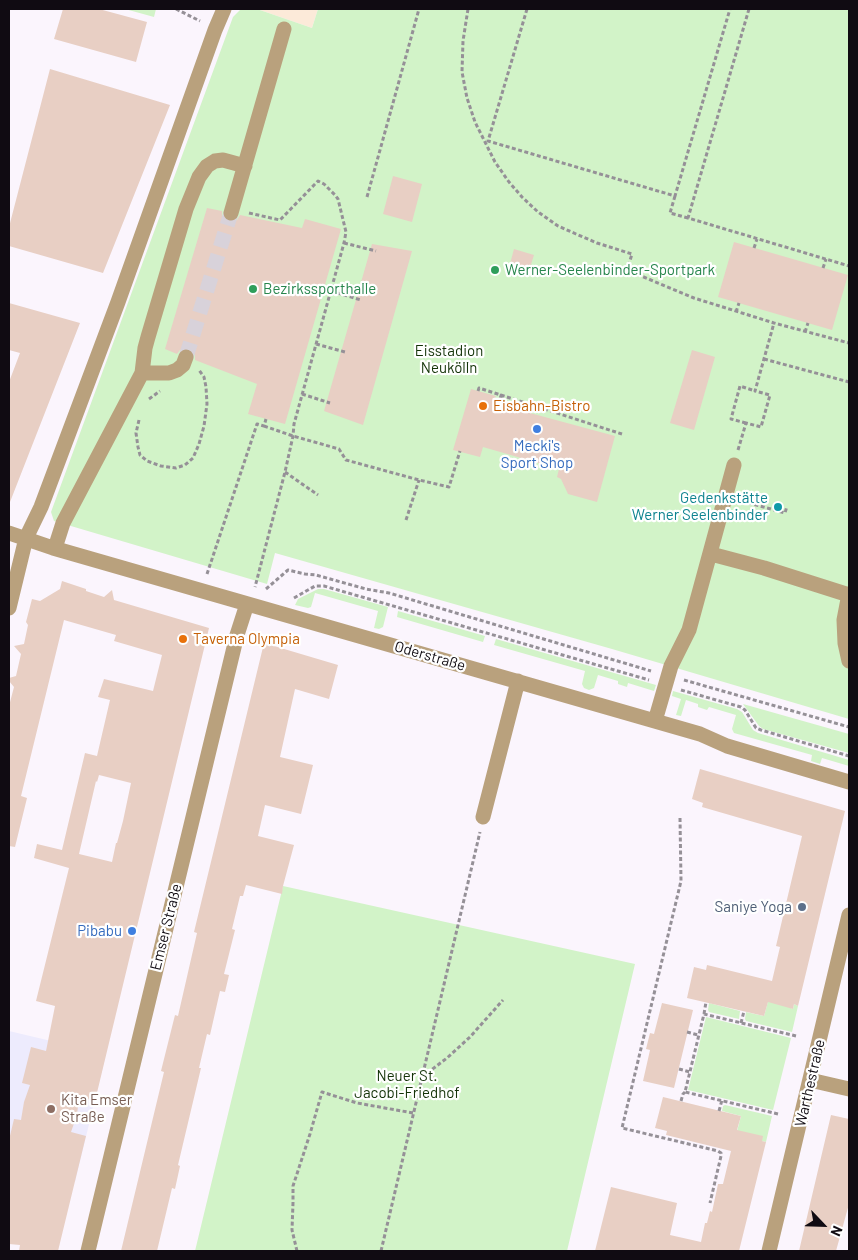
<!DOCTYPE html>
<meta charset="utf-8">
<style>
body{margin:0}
#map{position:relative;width:858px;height:1260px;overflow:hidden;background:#fbf5fd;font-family:Barlow,sans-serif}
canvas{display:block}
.frame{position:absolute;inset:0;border:10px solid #100b12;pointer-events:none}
.north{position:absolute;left:798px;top:1200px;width:50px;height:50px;-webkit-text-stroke:4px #fff;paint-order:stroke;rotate:114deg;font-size:14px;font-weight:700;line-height:20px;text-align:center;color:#100b12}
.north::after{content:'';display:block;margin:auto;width:18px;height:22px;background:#100b12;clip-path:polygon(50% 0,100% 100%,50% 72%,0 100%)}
</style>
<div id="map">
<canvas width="858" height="1260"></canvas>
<div class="frame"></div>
<div class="north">N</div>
</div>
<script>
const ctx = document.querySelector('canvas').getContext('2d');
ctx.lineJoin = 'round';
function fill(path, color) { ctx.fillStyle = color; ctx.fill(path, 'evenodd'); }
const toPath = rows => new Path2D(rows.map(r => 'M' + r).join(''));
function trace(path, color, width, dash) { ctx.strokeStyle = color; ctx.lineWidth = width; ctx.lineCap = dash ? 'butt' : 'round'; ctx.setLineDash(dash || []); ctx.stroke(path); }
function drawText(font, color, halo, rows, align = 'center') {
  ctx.font = font + ' Barlow,sans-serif'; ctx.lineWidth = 4.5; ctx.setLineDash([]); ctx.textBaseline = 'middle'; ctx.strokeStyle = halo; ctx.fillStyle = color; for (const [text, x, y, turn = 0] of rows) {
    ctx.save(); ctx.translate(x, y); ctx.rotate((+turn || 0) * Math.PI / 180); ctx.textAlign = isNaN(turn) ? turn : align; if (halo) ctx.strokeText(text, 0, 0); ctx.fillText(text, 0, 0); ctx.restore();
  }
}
fill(toPath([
 [257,9,318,9,312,28]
]), '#fcead9');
fill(toPath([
 [9,1031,106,1054,75,1182,9,1167]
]), '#edebfd');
fill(toPath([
 [125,9,156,9,154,17],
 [241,9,257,9,312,28,318,9,849,9,849,719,612,649,275,553,267,584,54,521,51,512,233,17],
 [318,589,324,589,388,607,383,627,379,629,374,628,378,611,315,593,311,607,308,608,295,605,298,599],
 [398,611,485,636,483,642,397,617],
 [496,639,656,685,654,691,628,683,627,687,618,684,618,681,598,675,594,688,589,690,584,688,582,684,585,671,494,645],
 [673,691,737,709,742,712,753,730,758,733,849,760,849,772,848,772,849,766,822,758,820,764,811,761,812,755,734,733,732,729,736,715,709,707,707,710,698,707,698,704,686,700,681,716,676,715,681,699,672,696],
 [743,704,849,734,849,753,763,729,759,726],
 [283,886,635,964,567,1251,195,1251],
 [769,998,793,1009,794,1004,798,1006,792,1032,746,1021,745,1019,746,1012,764,1016],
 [709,1003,740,1011,739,1019,709,1012,708,1010],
 [706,1017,791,1038,773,1110,688,1090],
 [725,1105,772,1116,766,1142,736,1135,741,1116,722,1111,723,1106]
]), '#d2f3c8');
fill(toPath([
 [63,9,99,9,147,22,136,62,54,39],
 [50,69,170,105,103,273,9,246,9,227],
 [393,176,422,184,412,222,383,214],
 [207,208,222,211,222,216,224,219,229,222,234,222,237,220,240,215,302,228,305,219,341,229,285,424,248,414,257,384,195,360,195,355,193,351,190,348,184,348,180,350,177,354,165,349],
 [734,242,848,275,832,330,718,297],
 [372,244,412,251,363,425,324,411],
 [514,249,534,255,527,277,508,271],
 [9,303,80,323,10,502,9,502,9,382,20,353,9,350],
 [692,350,715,357,694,430,670,423],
 [471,389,496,396,493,403,615,436,597,502,568,494,561,479,557,477,559,469,483,447,480,457,453,450],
 [62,581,86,589,86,591,104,597,112,590,114,600,209,628,95,1101,79,1097,77,1115,71,1132,86,1136,58,1251,19,1251,20,1245,9,1244,9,1140,14,1119,21,1120,24,1102,30,1085,22,1083,31,1047,46,1051,55,1006,36,1001,69,868,34,858,37,844,62,850,85,753,97,756,110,700,98,697,104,679,153,691,162,655,114,641,116,635,64,620,21,796,27,798,15,847,9,846,9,706,14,687,9,681,9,678,16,676,21,654,14,646,24,644,28,625,26,622,32,599,40,601,60,589],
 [99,775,131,783,123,821,117,843,116,843,112,862,79,854,96,781,97,782],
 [264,643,338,665,329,699,295,689,280,757,313,765,301,814,265,805,258,836,294,845,283,886,282,894,246,885,243,896,240,896,232,929,235,930,224,974,229,975,225,992,220,991,210,1035,207,1034,199,1068,201,1068,178,1165,180,1166,175,1189,172,1188,157,1251,121,1251,164,1072,161,1071,175,1015,178,1016,197,933,194,932],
 [700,769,845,811,798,1006,794,1004,793,1009,768,1002,764,1016,687,998,694,967,706,970,707,965,772,981,780,947,776,946,802,836,702,807,703,803,692,799],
 [662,1003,693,1010,674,1088,643,1081,650,1050,646,1049,650,1033,654,1034],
 [663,1097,741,1116,737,1130,763,1136,762,1141,766,1142,739,1251,595,1251,611,1187,677,1203,670,1235,701,1242,705,1223,707,1223,710,1211,712,1212,718,1184,723,1184,731,1151,666,1135,667,1131,655,1128],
 [831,1115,849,1119,849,1204,836,1251,799,1251]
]), '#e8cfc4');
trace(toPath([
 [186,357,231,213]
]), '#d8d2da', 15, [15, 8]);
trace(toPath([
 [176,9,200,21],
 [468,9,463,41,462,72,467,98,475,122,495,162,509,182,522,197,538,212,558,226,576,234,597,243,632,254,627,270,694,298,774,323,849,343],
 [527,9,488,141,675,196,730,9],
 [749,9,688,218,849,266],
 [675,196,670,213,688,218],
 [367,197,419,9],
 [249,213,280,220,318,181,324,184,335,195,338,199,346,232,344,243,294,424,293,436,285,472,255,587],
 [344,243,376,251],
 [754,248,757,239],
 [823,268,826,259],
 [331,291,361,300],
 [736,312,739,303],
 [805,332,808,323],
 [316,344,345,352],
 [764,359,849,382],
 [478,391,479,388,622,434],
 [302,394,330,403],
 [149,399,160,391],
 [498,404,502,393],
 [139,420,136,433,138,447,140,455,147,461,161,466,176,468,185,465,193,458,199,444,204,426,207,404,206,387,204,377,199,370],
 [746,423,731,419,740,386,755,391],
 [264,426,293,436,339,449,346,460,419,480,449,487,460,451],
 [738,450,746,423,761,427,770,395,755,391,774,323],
 [285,472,318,495],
 [742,501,785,513,787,506],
 [406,520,419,480],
 [207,574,257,424,264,426,266,419],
 [266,589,288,570,305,574,316,575,366,589,389,593,651,671],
 [294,598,315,586,324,586,649,680],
 [684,680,849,727],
 [681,690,741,707,745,710,756,728,761,730,849,756],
 [680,818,681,881,622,1128,718,1151,721,1153,721,1156,710,1203],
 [704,1014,706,1002],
 [741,1023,744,1011],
 [687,1032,698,1035],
 [679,1069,690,1072],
 [422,1077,447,1058,470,1037,503,1000],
 [681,1101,683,1094,685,1092],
 [719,1111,722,1100],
 [778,1114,685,1092,704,1014,796,1036],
 [297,1251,292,1230,293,1203,293,1186,310,1134,322,1092,357,1103,413,1113],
 [381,1251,480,832]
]), '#959097', 3, [4, 2.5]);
trace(toPath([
 [231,213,284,29],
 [142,373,169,373,177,370,183,365,186,357],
 [9,533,53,548,700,734,727,746,849,782],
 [55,548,63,523,142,373,145,348,148,337,186,209,199,177,207,166,215,161,223,160,245,166],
 [711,554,764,568,849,595],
 [849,594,844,620,845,643,849,661],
 [9,608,26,538,41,507,118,302,215,30,224,9],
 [655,721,671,666,689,630,734,465],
 [483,817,518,681],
 [810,1080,849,1089],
 [88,1251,237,635,247,604],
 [769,1251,849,915]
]), '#b9a17d', 15);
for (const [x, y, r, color] of [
 [495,270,5,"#2e9e5b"],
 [253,289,5,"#2e9e5b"],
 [483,406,5,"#e8710a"],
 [537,429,5,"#3f7fe0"],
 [778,507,5,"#0f9aa8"],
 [183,639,5,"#e8710a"],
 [802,907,5,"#5c6f8a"],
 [132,931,5,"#3f7fe0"],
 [51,1109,5,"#8d6e63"]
]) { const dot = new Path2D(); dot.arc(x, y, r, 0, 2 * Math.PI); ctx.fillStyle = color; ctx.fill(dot); trace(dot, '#fff', 2); }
drawText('15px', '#27864d', '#fff', [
 ["Werner-Seelenbinder-Sportpark",505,270],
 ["Bezirkssporthalle",263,289]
], 'left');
drawText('15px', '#143308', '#fff', [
 ["Eisstadion",449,351],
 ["Neukölln",449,368],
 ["Neuer St.",407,1076],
 ["Jacobi-Friedhof",407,1093]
]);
drawText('15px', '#c56008', '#fff', [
 ["Eisbahn-Bistro",493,406],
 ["Taverna Olympia",193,639]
], 'left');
drawText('15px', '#366cbe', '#fff', [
 ["Mecki's",537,446],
 ["Sport Shop",537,463],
 ["Pibabu",122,931,"right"]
]);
drawText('15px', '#0d838f', '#fff', [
 ["Gedenkstätte",768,498],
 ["Werner Seelenbinder",768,515]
], 'right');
drawText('15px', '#100b12', '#fff', [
 ["Oderstraße",430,656,16],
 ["Emser Straße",166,927,-76],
 ["Warthestraße",810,1083,-77]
]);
drawText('15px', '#4e5e75', '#fff', [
 ["Saniye Yoga",792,907]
], 'right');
drawText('15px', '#785e54', '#fff', [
 ["Kita Emser",61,1100],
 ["Straße",61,1117]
], 'left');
</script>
